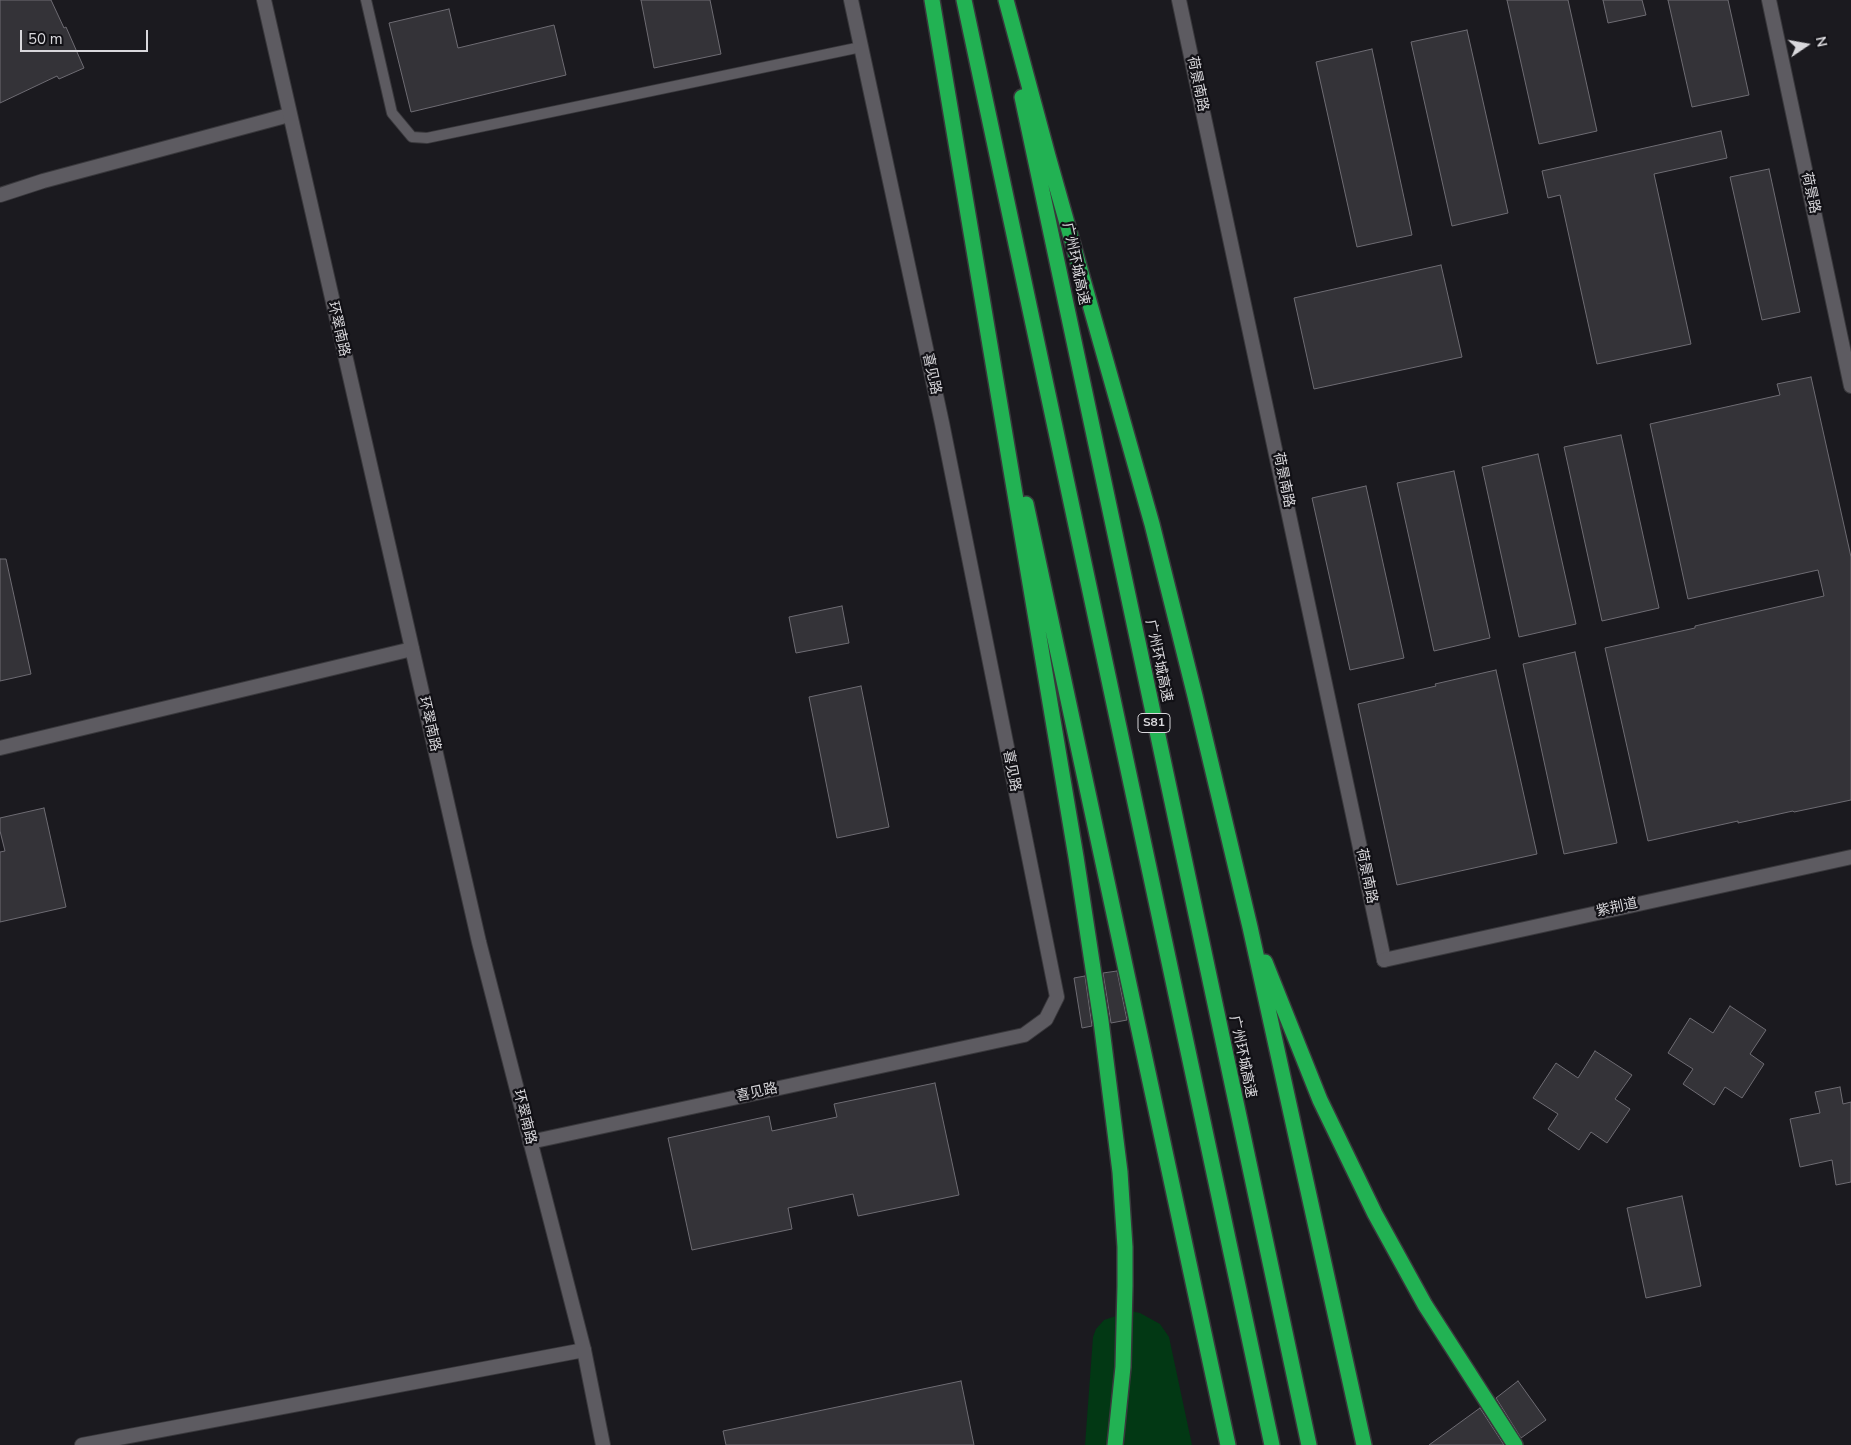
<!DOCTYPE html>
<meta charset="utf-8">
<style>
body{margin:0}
#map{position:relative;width:1851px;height:1445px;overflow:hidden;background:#1b1a1f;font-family:"Nunito Sans",sans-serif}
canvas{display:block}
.north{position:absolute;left:1781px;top:20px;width:50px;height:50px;-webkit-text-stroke:4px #121116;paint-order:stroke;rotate:78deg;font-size:14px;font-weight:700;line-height:20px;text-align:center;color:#d9d8dc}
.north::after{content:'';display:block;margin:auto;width:18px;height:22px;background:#d9d8dc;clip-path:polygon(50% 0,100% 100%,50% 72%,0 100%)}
.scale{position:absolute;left:20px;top:30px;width:128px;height:22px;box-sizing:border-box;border:2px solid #d9d8dc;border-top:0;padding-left:6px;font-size:15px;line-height:18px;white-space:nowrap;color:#d9d8dc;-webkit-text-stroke:4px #121116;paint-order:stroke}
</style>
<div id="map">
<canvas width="1851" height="1445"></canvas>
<div class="north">N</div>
<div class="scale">50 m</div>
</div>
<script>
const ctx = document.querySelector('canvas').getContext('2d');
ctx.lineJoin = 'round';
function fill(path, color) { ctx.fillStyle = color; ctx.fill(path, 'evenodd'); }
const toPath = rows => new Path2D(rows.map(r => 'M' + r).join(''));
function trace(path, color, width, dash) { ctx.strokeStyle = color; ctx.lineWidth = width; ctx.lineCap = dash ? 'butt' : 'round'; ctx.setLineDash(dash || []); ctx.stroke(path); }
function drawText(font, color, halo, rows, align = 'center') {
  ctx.font = font + ' "Nunito Sans","Noto Sans SC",sans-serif'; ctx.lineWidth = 4.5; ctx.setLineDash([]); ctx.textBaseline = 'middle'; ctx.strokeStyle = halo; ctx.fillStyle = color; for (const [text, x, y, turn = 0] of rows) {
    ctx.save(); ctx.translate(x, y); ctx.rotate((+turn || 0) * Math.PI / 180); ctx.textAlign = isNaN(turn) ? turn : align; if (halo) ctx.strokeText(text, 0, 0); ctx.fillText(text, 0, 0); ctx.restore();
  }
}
fill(toPath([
 [1131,1311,1140,1313,1160,1324,1169,1337,1192,1445,1085,1445,1093,1337,1096,1329,1104,1320]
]), '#023814');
const building = toPath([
 [0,0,51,0,64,28,66,27,84,68,59,79,57,76,0,103,0,0],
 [641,0,710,0,721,54,654,68,641,0],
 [1507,0,1568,0,1597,131,1539,144,1507,0],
 [1603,0,1642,0,1646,15,1608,23,1603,0],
 [1668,0,1728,0,1749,95,1692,107,1668,0],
 [449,9,458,48,554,25,566,75,411,112,389,23,449,9],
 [1467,30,1508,213,1452,226,1411,42,1467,30],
 [1372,49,1412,235,1357,247,1316,62,1372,49],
 [1721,131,1727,158,1654,174,1691,344,1597,364,1560,195,1548,198,1542,171,1721,131],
 [1769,169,1800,312,1762,320,1730,177,1769,169],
 [1441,265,1462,357,1314,389,1294,298,1441,265],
 [1811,377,1851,557,1851,800,1794,812,1793,811,1738,823,1738,821,1648,841,1605,648,1695,628,1695,626,1824,596,1818,570,1688,599,1650,424,1780,395,1777,384,1811,377],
 [1621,435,1659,608,1602,621,1564,447,1621,435],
 [1538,454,1576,624,1519,637,1482,467,1538,454],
 [1454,471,1490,638,1434,651,1397,483,1454,471],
 [1366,486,1404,658,1350,670,1312,498,1366,486],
 [0,559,6,559,31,674,0,681,0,559],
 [842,606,849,643,796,653,789,617,842,606],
 [1575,652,1617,843,1564,854,1523,664,1575,652],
 [1496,670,1537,854,1397,885,1358,704,1436,686,1435,684,1496,670],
 [861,686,889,827,837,838,809,697,861,686],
 [44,808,66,907,0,922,0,852,5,851,0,831,0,818,44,808],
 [1117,971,1127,1020,1111,1023,1103,973,1117,971],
 [1085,976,1092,1026,1082,1028,1074,978,1085,976],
 [1730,1006,1766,1030,1750,1054,1764,1064,1742,1098,1725,1087,1714,1105,1683,1084,1693,1069,1668,1053,1690,1018,1713,1033,1730,1006],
 [1595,1051,1632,1075,1615,1099,1630,1109,1607,1143,1591,1132,1579,1150,1548,1129,1558,1114,1533,1098,1556,1063,1578,1078,1595,1051],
 [935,1083,959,1195,858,1216,853,1194,788,1208,792,1229,692,1250,668,1138,769,1116,772,1131,837,1117,834,1104,935,1083],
 [1840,1087,1843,1104,1851,1102,1851,1182,1836,1185,1832,1160,1800,1167,1790,1119,1820,1113,1815,1092,1840,1087],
 [1682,1196,1701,1286,1646,1298,1627,1208,1682,1196],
 [961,1381,974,1445,726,1445,723,1431,961,1381],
 [1518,1381,1546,1420,1521,1438,1496,1398,1518,1381],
 [1480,1408,1504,1445,1429,1445,1480,1408]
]);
fill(building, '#343338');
trace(building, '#6e6c73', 1);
const service = toPath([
 [366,0,392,113,412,137,427,138,861,47]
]);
const minor = toPath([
 [1179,0,1384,960],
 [0,195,43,181,289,115],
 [0,748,412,649],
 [530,1142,1024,1035,1046,1019,1057,997,942,423,851,0],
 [82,1445,584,1350]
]);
const tertiary = toPath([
 [264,0,479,942,584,1350,603,1445],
 [1769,0,1851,386],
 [1384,960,1851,857]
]);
const motorway = toPath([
 [932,0,1076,857,1101,1021,1120,1172,1125,1247,1125,1286,1123,1367,1115,1445],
 [964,0,1272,1445],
 [1006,0,1048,156,1152,524,1195,696,1250,927,1364,1445],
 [1022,97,1309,1445],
 [1026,504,1228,1445],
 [1265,962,1320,1100,1375,1214,1425,1305,1515,1445]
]);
trace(service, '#39383c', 12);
trace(minor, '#39383c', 16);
trace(tertiary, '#39383c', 16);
trace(motorway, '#39383c', 18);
trace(service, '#5d5b61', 10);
trace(minor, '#5d5b61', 14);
trace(tertiary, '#5d5b61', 14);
trace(motorway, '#22b253', 15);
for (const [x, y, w] of [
 [1154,723,32]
]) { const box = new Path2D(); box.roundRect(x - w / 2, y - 9.5, w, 19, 4); ctx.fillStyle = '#121116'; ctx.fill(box); trace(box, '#d9d8dc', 1); }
drawText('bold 12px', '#d9d8dc', null, [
 ["S81",1154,723]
]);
drawText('14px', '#d9d8dc', '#121116', [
 ["荷景南路",1197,84,78],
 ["荷景路",1810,193,78],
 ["广州环城高速",1075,264,78],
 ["环翠南路",338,329,77],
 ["喜见路",931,374,78],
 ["荷景南路",1283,480,78],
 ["广州环城高速",1158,661,78],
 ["环翠南路",429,724,77],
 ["喜见路",1011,771,79],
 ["荷景南路",1366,876,78],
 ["紫荆道",1617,908,-12],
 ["广州环城高速",1242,1057,78],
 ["喜见路",757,1093,-12],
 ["环翠南路",524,1117,76]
]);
</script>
